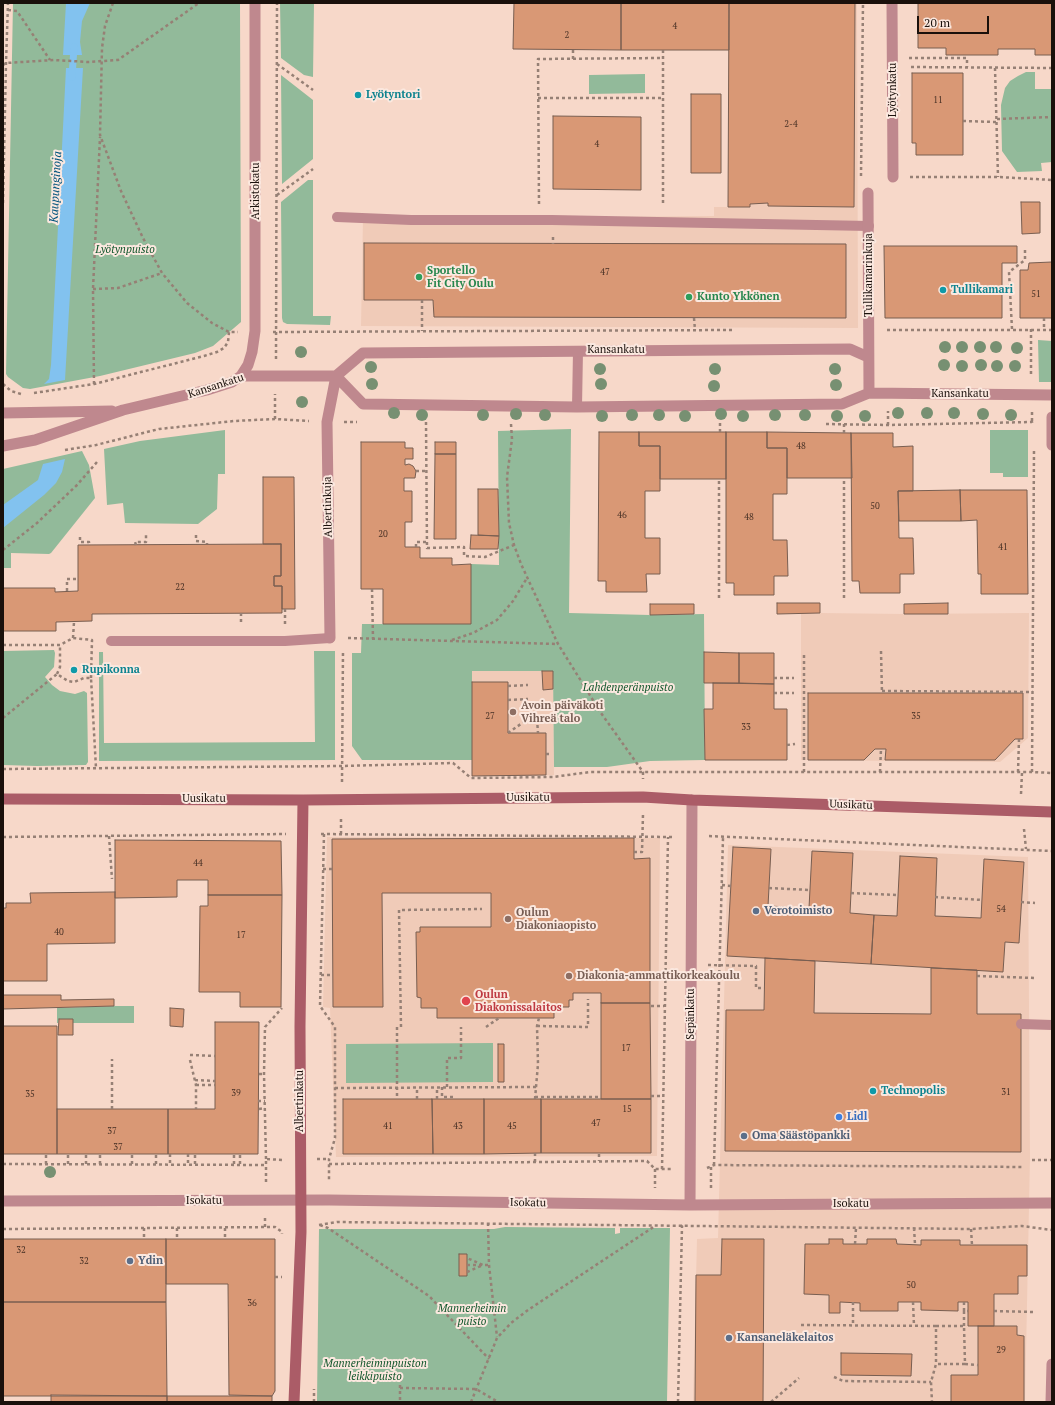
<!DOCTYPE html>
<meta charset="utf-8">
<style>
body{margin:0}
#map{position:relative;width:1055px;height:1405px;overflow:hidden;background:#f7d8c9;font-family:"PT Serif",serif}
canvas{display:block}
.frame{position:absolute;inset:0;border:4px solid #1a100b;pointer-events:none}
.scale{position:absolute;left:917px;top:16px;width:72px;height:18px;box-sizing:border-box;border:2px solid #1a100b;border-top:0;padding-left:5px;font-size:12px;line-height:14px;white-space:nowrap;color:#1a100b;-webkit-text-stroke:3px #fbe8df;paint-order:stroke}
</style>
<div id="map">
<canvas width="1055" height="1405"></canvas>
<div class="frame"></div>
<div class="scale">20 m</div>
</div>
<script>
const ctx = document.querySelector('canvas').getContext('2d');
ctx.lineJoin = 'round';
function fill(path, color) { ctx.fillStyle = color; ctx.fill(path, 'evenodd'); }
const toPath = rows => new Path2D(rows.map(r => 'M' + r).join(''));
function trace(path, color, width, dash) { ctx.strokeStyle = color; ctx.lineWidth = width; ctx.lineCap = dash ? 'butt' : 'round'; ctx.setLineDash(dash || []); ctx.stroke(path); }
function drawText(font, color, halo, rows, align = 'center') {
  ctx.font = font + ' "PT Serif",serif'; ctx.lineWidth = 4; ctx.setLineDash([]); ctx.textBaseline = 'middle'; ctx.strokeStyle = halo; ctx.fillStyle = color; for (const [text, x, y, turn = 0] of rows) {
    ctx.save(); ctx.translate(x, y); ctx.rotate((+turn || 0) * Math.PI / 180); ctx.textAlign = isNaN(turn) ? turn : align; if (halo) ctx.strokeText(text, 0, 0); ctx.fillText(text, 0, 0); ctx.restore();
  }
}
fill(toPath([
 [729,3,857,3,858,328,361,326,363,219,714,216,714,207,728,207],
 [820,613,904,614,1029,613,1028,738,1000,762,801,760,801,614],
 [472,671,553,671,554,775,472,776],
 [327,837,660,838,657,1156,336,1157,330,1008,323,1007],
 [728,845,1028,857,1030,1157,1025,1402,693,1402,697,1239,718,1238]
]), '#f0cbb8');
fill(toPath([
 [13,3,240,3,241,322,213,346,195,353,100,376,30,389,23,388,8,377,6,374],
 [280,3,314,3,313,77,304,75,281,58],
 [1026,72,1035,72,1035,89,1052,89,1052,162,1041,163,1042,171,1017,172,1002,151,1001,105,1005,88,1010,81,1018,76],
 [645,74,645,93,589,94,589,75],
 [281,75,313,100,313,159,282,184],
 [308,180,313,180,313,316,331,316,330,325,287,324,283,322,282,318,281,202],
 [1038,340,1052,341,1052,382,1039,382],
 [571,429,569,613,650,615,704,614,705,760,650,761,607,767,554,767,553,671,472,671,472,760,362,760,352,746,352,653,361,653,362,624,471,624,471,564,499,565,498,431],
 [225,430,225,474,218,474,217,509,198,524,125,523,123,503,107,505,104,449,140,441],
 [990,430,1028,430,1028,477,1003,477,1003,473,990,473],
 [82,451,89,465,95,498,51,553,49,554,11,553,11,568,3,568,3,469],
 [54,650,55,653,54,667,45,677,52,685,60,691,75,694,84,691,87,693,88,762,86,765,37,766,3,765,3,651],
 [314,651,335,651,335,760,99,761,99,652,103,652,104,743,315,742],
 [114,1006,134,1006,134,1023,73,1023,72,1019,59,1019,58,1023,57,1023,57,1008],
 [493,1043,493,1082,346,1083,346,1044],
 [505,1227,615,1228,615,1234,620,1233,620,1228,670,1228,667,1402,317,1402,319,1229,494,1229]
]), '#92ba9a');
fill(toPath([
 [66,3,90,3,82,21,80,42,82,55,63,55],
 [66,68,83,68,65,380,44,384,49,379,51,365],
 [65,459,62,472,56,483,44,495,3,528,3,505,38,480,43,464]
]), '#82c2ef');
trace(toPath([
 [72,77,74,47]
]), '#82c2ef', 7);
const building = toPath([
 [514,3,621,3,621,50,513,49,514,3],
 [621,3,729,3,729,50,621,50,621,3],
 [729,3,855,3,854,207,768,206,768,203,750,204,750,207,728,207,729,3],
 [918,3,1052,3,1052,55,1035,55,1035,49,998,49,998,55,946,55,946,48,918,48,918,3],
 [912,73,963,73,963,155,916,155,916,143,912,143,912,73],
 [691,94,721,94,721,173,691,173,691,94],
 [553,116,641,117,641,190,553,189,553,116],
 [1021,202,1040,202,1040,233,1022,234,1021,202],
 [364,243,846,244,846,318,434,317,433,300,364,300,364,243],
 [884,246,1017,246,1017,263,1002,263,1002,318,885,318,884,246],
 [1052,262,1052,318,1020,318,1020,270,1028,270,1029,263,1052,262],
 [599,432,639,432,639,446,660,446,660,491,645,491,645,538,660,538,660,574,646,574,647,592,606,592,606,581,598,581,599,432],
 [639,432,726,432,726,479,660,479,660,446,639,446,639,432],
 [726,432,767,432,767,448,787,448,787,494,773,494,773,540,787,540,788,576,774,576,774,595,734,595,734,583,726,583,726,432],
 [767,432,851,433,852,478,787,478,787,448,767,448,767,432],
 [851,433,893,433,893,447,913,446,913,491,898,491,899,538,913,538,914,574,900,574,900,593,860,593,859,581,852,581,851,433],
 [361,442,405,442,405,448,413,448,413,459,405,459,405,465,409,464,413,466,416,471,415,478,404,478,404,491,412,491,412,522,405,522,405,547,420,547,420,558,452,558,452,565,471,564,471,624,383,624,383,589,361,589,361,442],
 [435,442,456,442,456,454,435,454,435,442],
 [435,454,456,454,456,539,434,539,435,454],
 [263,477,294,477,295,609,282,609,282,586,274,586,274,576,281,576,281,544,263,544,263,477],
 [478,489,498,489,499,536,478,535,478,489],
 [960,490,961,521,899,521,898,491,960,490],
 [960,490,1027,490,1028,594,981,594,981,574,978,574,977,520,961,521,960,490],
 [471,535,499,536,498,549,470,549,471,535],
 [281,544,281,576,274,576,274,586,282,586,282,613,92,614,92,621,56,622,56,631,3,631,3,588,55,588,55,592,78,591,78,545,281,544],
 [777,603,820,603,820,613,777,614,777,603],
 [948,603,948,614,904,614,904,604,948,603],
 [650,604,694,604,694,614,650,615,650,604],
 [704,652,739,653,739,683,704,683,704,652],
 [739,653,774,653,774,684,739,683,739,653],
 [542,671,553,671,553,689,543,690,542,671],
 [472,682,508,682,508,733,546,733,546,775,472,776,472,682],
 [713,683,774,684,774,709,787,709,787,760,705,760,704,709,713,709,713,683],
 [808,693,1023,693,1023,739,1015,739,995,760,885,760,886,749,875,749,864,760,808,760,808,693],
 [634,838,634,859,650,858,650,1003,601,1003,601,993,573,993,573,1000,569,1000,569,1007,554,1007,554,1018,437,1018,437,1008,421,1008,421,998,417,997,416,932,420,932,420,927,491,927,491,893,382,893,383,1007,333,1007,332,839,634,838],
 [115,840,281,841,282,895,208,895,208,880,177,880,177,897,115,898,115,840],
 [733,847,771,849,768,906,809,908,812,851,853,853,850,913,874,915,871,964,727,956,733,847],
 [900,856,937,858,935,916,981,918,984,859,1024,862,1019,943,1005,942,1003,972,871,964,874,915,897,916,900,856],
 [115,892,115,943,47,944,47,981,3,981,3,908,6,908,6,903,31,903,30,893,115,892],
 [208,895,282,895,281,1007,240,1007,240,992,199,992,200,906,208,906,208,895],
 [765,958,815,961,814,1013,931,1014,931,968,977,970,977,1014,1021,1014,1021,1152,725,1151,726,1010,764,1010,765,958],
 [3,995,61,995,61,1000,114,999,114,1006,3,1009,3,995],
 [601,1003,650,1003,651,1099,601,1099,601,1003],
 [170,1008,184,1009,183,1027,170,1026,170,1008],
 [59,1019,73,1019,73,1035,58,1035,59,1019],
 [215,1022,259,1022,258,1154,168,1154,168,1109,215,1109,215,1022],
 [3,1026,57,1026,57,1154,3,1154,3,1026],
 [498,1044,504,1044,504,1082,498,1082,498,1044],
 [343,1099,432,1099,433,1154,343,1154,343,1099],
 [432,1099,484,1099,484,1154,433,1154,432,1099],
 [484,1099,541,1099,541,1153,484,1154,484,1099],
 [541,1099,651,1099,651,1153,541,1153,541,1099],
 [57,1109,168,1109,168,1154,57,1154,57,1109],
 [3,1239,166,1239,166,1302,3,1302,3,1239],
 [166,1239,275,1239,275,1391,272,1396,229,1395,228,1284,166,1284,166,1239],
 [722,1239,764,1239,763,1402,695,1402,696,1275,721,1275,722,1239],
 [829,1239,843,1239,843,1244,867,1244,867,1239,896,1239,897,1244,921,1245,921,1240,960,1240,960,1245,1027,1245,1027,1276,1018,1276,1018,1294,994,1294,994,1326,968,1326,968,1302,958,1302,958,1311,921,1310,921,1302,898,1302,898,1311,860,1311,860,1303,840,1302,840,1313,829,1313,829,1295,804,1294,805,1244,829,1244,829,1239],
 [459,1254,467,1254,467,1276,459,1276,459,1254],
 [3,1302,166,1302,167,1396,3,1396,3,1302],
 [978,1326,1017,1326,1017,1335,1024,1336,1024,1402,951,1402,951,1375,978,1375,978,1326],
 [841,1353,912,1354,911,1376,841,1375,841,1353],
 [51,1395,167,1396,167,1402,51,1402,51,1395],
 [167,1396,272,1396,272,1402,167,1402,167,1396]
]);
fill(building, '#d99875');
trace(building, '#785e51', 1);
trace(toPath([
 [113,3,105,26,102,48,100,135,121,191,143,238,162,273,187,303,212,323,229,332,238,332],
 [8,10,17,11,50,60],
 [663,50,663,206],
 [909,58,967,58,967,67],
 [573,59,573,50],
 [277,64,313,90],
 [3,65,6,63,54,60,88,62,118,60,199,3],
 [911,67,1052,68],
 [995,68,998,177],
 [538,98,663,98],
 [997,119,1052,117],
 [963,121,996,122],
 [861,176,863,3],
 [910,177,998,177,1052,180],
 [277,195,313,169],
 [3,203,6,63,8,3],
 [539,204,538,59,663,58],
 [553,237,553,244],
 [93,289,118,288,162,273],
 [422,300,422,331],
 [694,318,695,330],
 [1044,318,1044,330],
 [1012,329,1009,272,1025,260,1025,248],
 [1031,329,1031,377],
 [887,330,1052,330],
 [273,332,732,330],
 [276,359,277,3],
 [3,384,11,391,21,394],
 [94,384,93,289,100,137],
 [34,393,94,384,204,356,217,352,224,348,228,342,229,332],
 [1032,412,1032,422],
 [275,419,275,394],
 [344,422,357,422],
 [426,422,427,548,464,547,464,556,485,557,514,545],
 [511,424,512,439,507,477,509,523,514,545,521,564,558,644,601,713,643,772,643,779],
 [826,424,888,425,1032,422,1033,425],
 [844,424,844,433],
 [888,425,888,411],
 [720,432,720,423],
 [65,450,96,445,159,429,234,421,275,419,309,421],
 [416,471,427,471],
 [196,535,196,541,207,542,207,544],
 [80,537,80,542,89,542,89,545],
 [136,545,135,542,146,542,146,535],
 [416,547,416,542,427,542],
 [3,550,37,523,77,485,97,462],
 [372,589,373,639],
 [67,591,67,579,78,579],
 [719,598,719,479],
 [844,598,844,478],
 [285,609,285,624],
 [241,613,241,624],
 [73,638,74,622],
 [348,638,558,644],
 [452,640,473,633,497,620,513,601,527,578],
 [3,645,60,645,73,638,92,640,91,678],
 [881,651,882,693],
 [57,674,60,667,60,645],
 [774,678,794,678],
 [508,686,528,685],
 [882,691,1033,692],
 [774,693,794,693],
 [508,700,528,699],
 [3,718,57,674,68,681,74,682,84,678,91,678,96,768],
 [537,719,538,733],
 [508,733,528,719],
 [787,745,795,744],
 [546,754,550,754],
 [3,769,343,766,453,763,471,778,553,777,590,772,1032,772,1052,773],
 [804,772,804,652],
 [880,772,881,749],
 [1018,772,1019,739],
 [1032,772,1034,450],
 [342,782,343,651],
 [1021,794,1022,773],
 [1024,829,1026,849],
 [321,834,674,837],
 [324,834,320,1006,335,1027,335,1138,329,1159,329,1182],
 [341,834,341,817],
 [109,836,112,879],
 [709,836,1052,851],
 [3,837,286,834],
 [634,852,642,852,643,814],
 [323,869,332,869],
 [722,885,731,886],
 [769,888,810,890],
 [851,893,898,895],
 [935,897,982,900],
 [1021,902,1035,903],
 [708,965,756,966,756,988,764,988],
 [321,975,333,975],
 [977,976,1035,978],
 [651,1006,664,1006],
 [537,1026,588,1027,588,999],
 [397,1027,397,1099],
 [401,1027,399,910,482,909],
 [486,1027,499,1018],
 [190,1055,215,1056],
 [190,1060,196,1085,196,1109],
 [259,1074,264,1074],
 [195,1080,215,1081],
 [196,1085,215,1085],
 [442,1087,442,1097,453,1097,453,1099],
 [447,1087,447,1058,461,1058,461,1027],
 [335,1088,536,1087],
 [651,1096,663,1096],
 [535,1097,601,1097],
 [417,1099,417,1087],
 [437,1099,437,1087],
 [535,1099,538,1064,537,1026,539,1018],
 [258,1101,265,1101],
 [112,1109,112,1059],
 [259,1109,265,1108],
 [535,1153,535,1162],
 [170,1154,170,1164],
 [188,1154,188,1164],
 [599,1154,599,1161],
 [234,1155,234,1165],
 [240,1155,240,1165],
 [266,1159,264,1074,265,1027,282,1008],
 [317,1159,329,1159],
 [1032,1160,1052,1160],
 [3,1164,266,1165,266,1159,284,1160],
 [46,1164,46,1154],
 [68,1164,68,1154],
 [86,1164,86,1154],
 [100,1164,100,1154],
 [132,1164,132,1154],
 [156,1164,156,1154],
 [195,1164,195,1154],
 [329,1164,647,1161,655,1169,673,1169],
 [714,1165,723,838],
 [711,1167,711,1188],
 [707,1168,714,1165,1023,1167],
 [655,1169,655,1188],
 [662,1169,668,837],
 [266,1182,266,1165],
 [488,1223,489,1265,497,1337],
 [319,1225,337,1222,971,1229,1022,1226,1052,1230],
 [320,1225,328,1228,429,1296,489,1359],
 [265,1227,265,1217],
 [144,1228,144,1239],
 [177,1228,177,1239],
 [225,1228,225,1239],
 [914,1228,915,1244],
 [3,1229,275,1227,282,1232,282,1234],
 [971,1229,972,1245],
 [855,1244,856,1228],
 [467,1265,489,1265],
 [467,1272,483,1265,467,1258],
 [275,1277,282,1277],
 [853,1302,853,1326],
 [913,1302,914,1326],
 [964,1311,964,1302],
 [994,1311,1033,1312],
 [801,1325,936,1326,936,1364,931,1382,932,1402],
 [936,1326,964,1326,965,1364,936,1364],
 [964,1326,964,1311,968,1311],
 [965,1364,978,1365],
 [834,1377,843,1381,931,1382],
 [400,1379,400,1402],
 [400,1388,476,1389,498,1402],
 [314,1402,314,1389],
 [471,1402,497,1338,511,1323,528,1310,655,1226],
 [678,1402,682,1226,683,1225],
 [771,1402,799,1378]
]), '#968075', 2.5, [3, 3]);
trace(toPath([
 [337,217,411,220,552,220,869,226],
 [577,407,578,351],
 [111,641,285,641,330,638],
 [1021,1024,1052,1025]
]), '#bf888e', 10);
trace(toPath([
 [892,3,893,177],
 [868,193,869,393],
 [241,376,248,365,252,352,255,331,255,3],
 [336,376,363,404,577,407,842,404,869,393,1052,395],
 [3,413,112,411],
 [1052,417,1052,445],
 [3,446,35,440,123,410,207,390,232,382,241,376,336,376,363,353,850,349,868,357],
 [330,638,327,422,336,376],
 [3,1201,329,1200,690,1205,1052,1203],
 [690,1205,692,800],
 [1051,1402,1052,1364]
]), '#bf888e', 11);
trace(toPath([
 [3,799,303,800,643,797,692,800,1052,812],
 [294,1402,301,1232,300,1026,303,800]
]), '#ab5c67', 11);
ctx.fillStyle = '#779072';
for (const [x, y] of [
 [945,347],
 [962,347],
 [980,347],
 [996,347],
 [1017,348],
 [301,352],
 [944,365],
 [981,365],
 [962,366],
 [997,366],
 [1015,366],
 [371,367],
 [600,369],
 [715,369],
 [835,369],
 [372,384],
 [601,384],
 [836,385],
 [714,386],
 [302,402],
 [394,413],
 [898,413],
 [927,413],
 [954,413],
 [516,414],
 [721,414],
 [983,414],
 [422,415],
 [483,415],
 [545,415],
 [632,415],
 [659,415],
 [775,415],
 [805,415],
 [1011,415],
 [602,416],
 [685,416],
 [743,416],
 [837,416],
 [865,416],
 [50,1172],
 [479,1322]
]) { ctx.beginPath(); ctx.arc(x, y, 6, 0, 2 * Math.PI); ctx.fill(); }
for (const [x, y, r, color] of [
 [358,95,4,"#0f9aa8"],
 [419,277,4,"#2e9e5b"],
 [943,290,4,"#0f9aa8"],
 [689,297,4,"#2e9e5b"],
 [74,670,4,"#0f9aa8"],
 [513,712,4,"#8d6e63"],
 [756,911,4,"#5c6f8a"],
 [508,919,4,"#8d6e63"],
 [569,976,4,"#8d6e63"],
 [466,1001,5,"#e0444e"],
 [873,1091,4,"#0f9aa8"],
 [839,1117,4,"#3f7fe0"],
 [744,1136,4,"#5c6f8a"],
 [130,1261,4,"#5c6f8a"],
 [729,1338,4,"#5c6f8a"]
]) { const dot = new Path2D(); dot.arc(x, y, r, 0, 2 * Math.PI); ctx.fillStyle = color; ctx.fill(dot); trace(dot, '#fbe8df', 1.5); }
drawText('9px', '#4a3226', null, [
 ["4",675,26],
 ["2",567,35],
 ["11",938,100],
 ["2-4",791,124],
 ["4",597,144],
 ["47",605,272],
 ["51",1036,294],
 ["48",801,446],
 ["50",875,506],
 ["46",622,515],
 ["48",749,517],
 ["20",383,534],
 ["41",1003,547],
 ["22",180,587],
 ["27",490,716],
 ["35",916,716],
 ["33",746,727],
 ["44",198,863],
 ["54",1001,909],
 ["40",59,932],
 ["17",241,935],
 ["17",626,1048],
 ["31",1006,1092],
 ["39",236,1093],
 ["35",30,1094],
 ["15",627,1109],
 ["47",596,1123],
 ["41",388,1126],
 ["43",458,1126],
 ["45",512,1126],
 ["37",112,1131],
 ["37",118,1147],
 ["32",21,1250],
 ["32",84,1261],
 ["50",911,1285],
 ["36",252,1303],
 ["29",1001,1350]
]);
drawText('11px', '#1a100b', '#fbe8df', [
 ["Lyötynkatu",893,90,-90],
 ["Arkistokatu",256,191,-90],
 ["Tullikamarinkuja",869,275,-90],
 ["Kansankatu",616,350],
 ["Kansankatu",216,386,-18],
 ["Kansankatu",960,394],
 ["Albertinkuja",328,507,-91],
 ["Uusikatu",528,798],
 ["Uusikatu",204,799],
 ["Uusikatu",851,805,2],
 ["Sepänkatu",691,1014,-90],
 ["Albertinkatu",300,1101,-90],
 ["Isokatu",204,1201],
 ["Isokatu",528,1203,1],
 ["Isokatu",851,1204]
]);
drawText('bold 11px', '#0d838f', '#fbe8df', [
 ["Lyötyntori",366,95],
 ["Tullikamari",951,290],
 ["Rupikonna",82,670],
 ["Technopolis",881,1091]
], 'left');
drawText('italic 11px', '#0f552a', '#fbe8df', [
 ["Lyötynpuisto",125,250],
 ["Lahdenperänpuisto",628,688],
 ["Mannerheimin",472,1309],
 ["puisto",472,1322],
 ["Mannerheiminpuiston",375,1364],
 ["leikkipuisto",375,1377]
]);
drawText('bold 11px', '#27864d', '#fbe8df', [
 ["Sportello",427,271],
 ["Fit City Oulu",427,284],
 ["Kunto Ykkönen",697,297]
], 'left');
drawText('bold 11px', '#785e54', '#fbe8df', [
 ["Avoin päiväkoti",521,706],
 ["Vihreä talo",521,719],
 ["Oulun",516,913],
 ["Diakoniaopisto",516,926],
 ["Diakonia-ammattikorkeakoulu",577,976]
], 'left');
drawText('bold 11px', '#4e5e75', '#fbe8df', [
 ["Verotoimisto",764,911],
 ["Oma Säästöpankki",752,1136],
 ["Ydin",138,1261],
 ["Kansaneläkelaitos",737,1338]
], 'left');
drawText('bold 11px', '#be3a42', '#fbe8df', [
 ["Oulun",475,995],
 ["Diakonissalaitos",475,1008]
], 'left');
drawText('bold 11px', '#366cbe', '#fbe8df', [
 ["Lidl",847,1117]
], 'left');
drawText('italic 12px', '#00537d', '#fbe8df', [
 ["Kaupunginoja",56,187,-87]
]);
</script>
